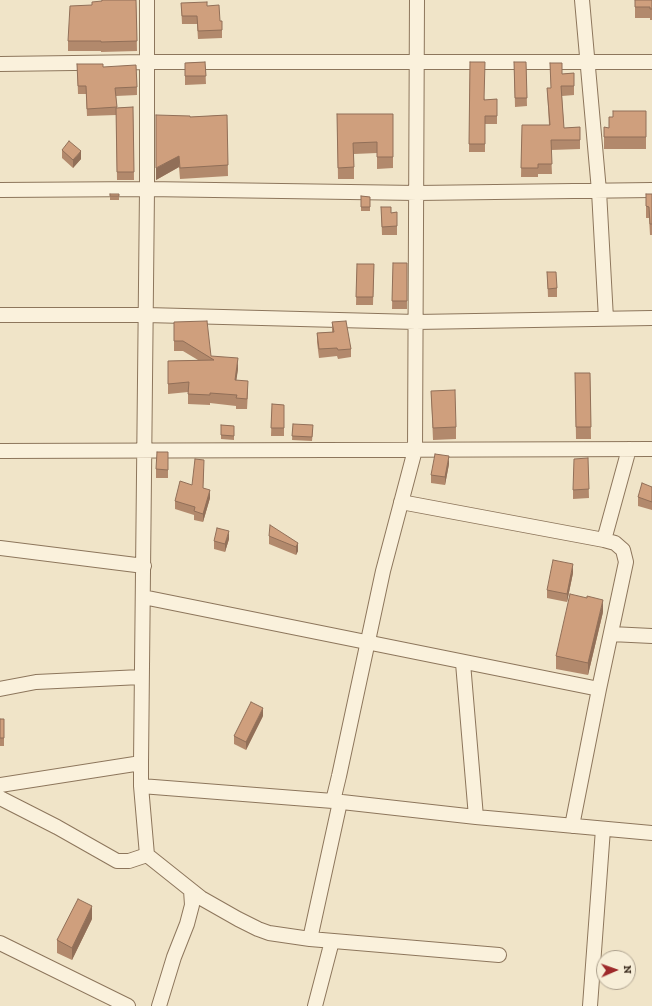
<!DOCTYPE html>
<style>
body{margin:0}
#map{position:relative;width:652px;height:1006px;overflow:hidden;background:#f0e4c8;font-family:"Zilla Slab",serif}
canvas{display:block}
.north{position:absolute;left:596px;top:950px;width:40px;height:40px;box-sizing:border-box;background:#f7eed8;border:1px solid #ada18e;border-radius:50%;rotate:88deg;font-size:11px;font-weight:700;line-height:16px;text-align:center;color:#3d2e20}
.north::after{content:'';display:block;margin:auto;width:14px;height:18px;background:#9e2a2b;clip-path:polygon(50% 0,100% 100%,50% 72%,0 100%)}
</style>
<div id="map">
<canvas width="652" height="1006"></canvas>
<div class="north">N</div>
</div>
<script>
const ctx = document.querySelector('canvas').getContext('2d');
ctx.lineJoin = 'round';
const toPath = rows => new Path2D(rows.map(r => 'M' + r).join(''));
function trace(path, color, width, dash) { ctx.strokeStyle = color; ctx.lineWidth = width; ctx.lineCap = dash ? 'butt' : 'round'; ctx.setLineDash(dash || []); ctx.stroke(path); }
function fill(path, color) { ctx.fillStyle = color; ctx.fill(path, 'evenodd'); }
const street = toPath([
 [147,0,147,189,141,763,141,786,147,855,201,898,238,919,258,929,269,933,310,939,499,955],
 [582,0,599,191,606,319],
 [0,64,147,62,652,62],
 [0,190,147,189,417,193,652,190],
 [0,315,146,315,416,322,652,318],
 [0,451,652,449],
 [401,502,604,540,615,543,623,550,626,562,599,689,572,826],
 [604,540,629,449],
 [0,548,144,566],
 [143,597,599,689],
 [611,634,652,636],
 [463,663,476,817],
 [0,689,36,682,141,677],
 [0,785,141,763],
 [141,786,333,801,476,817,652,833],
 [0,798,57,827,117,861,129,861,147,855],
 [333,801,339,776,383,571,415,450,417,0],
 [310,939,340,802],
 [0,943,128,1006],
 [159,1006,174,957,187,924,192,905,191,890],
 [315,1006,332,941],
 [590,1006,603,829]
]);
trace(street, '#8d765c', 16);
trace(street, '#faf1dc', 14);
fill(toPath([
 [136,0,137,51,101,52,101,51,68,51,68,41,92,5],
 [635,0,652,0,652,20,650,20,650,18,635,18],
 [181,3,207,6,220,21,222,21,222,38,198,39,197,24,182,24],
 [205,62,206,84,185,85,185,63],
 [470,62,485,100,497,99,497,124,485,124,485,152,469,152],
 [514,62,526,62,527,106,515,107],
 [550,63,562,74,574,73,574,95,562,96,564,128,580,127,580,149,551,150,552,174,538,174,538,177,521,177,522,125,549,125,547,88,551,88],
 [77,64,103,67,137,87,137,95,116,96,117,108,133,107,134,180,117,180,116,115,87,116,86,94,78,94],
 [646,111,646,149,604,149,604,127,609,128,613,117],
 [337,114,393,114,393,168,377,169,377,153,354,154,354,179,338,179],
 [227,115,228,176,180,179,179,167,156,180,190,117],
 [62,150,81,159,73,168,62,158],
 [110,194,119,194,119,200,110,200],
 [646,194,652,194,652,235,650,235,649,218,646,218],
 [361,196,370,197,370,211,361,211],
 [381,207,391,213,397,212,397,235,382,235],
 [393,263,407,263,407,309,392,309],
 [357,264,374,264,373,305,356,305],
 [547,272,557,288,557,297,548,297],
 [174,322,211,356,238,369,236,380,248,391,247,409,236,409,236,406,210,403,210,405,188,404,188,392,168,394,168,361,198,360,183,351,174,351],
 [332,322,351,349,351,357,338,359,337,356,319,358,317,342,317,333,332,332],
 [575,373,590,373,591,439,576,439],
 [431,391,456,427,456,439,433,440],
 [272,404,284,405,284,436,271,436],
 [293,424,313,429,312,441,292,440],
 [221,425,234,426,234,440,221,439],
 [168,452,168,478,156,478,156,469],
 [588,458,589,498,573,499,573,490],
 [449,464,445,485,431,483,431,475],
 [204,468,203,488,210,498,203,522,194,520,194,515,175,509,175,501,192,485],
 [652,487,652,510,638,506,638,497],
 [269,536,298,543,298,551,296,555,269,544],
 [229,539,225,552,214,549,214,541],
 [573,573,567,602,547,598,547,590],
 [603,612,588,675,556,669,556,656],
 [263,716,246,750,234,744,234,736],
 [0,719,4,738,4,746,0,746],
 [92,919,72,960,57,953,57,940]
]), '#b2896c');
fill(toPath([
 [81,151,81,159,73,168,73,160],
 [179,156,179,167,156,180,156,168],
 [238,358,238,369,235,390,235,380],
 [449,456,449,464,445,485,445,477],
 [210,490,210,498,203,522,203,514],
 [229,531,229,539,225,552,225,544],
 [298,543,298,551,296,555,296,547],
 [573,564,573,573,567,602,567,594],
 [603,600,603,612,588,675,588,663],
 [263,708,263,716,246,750,246,742],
 [92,906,92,919,72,960,72,948]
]), '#916f58');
const building = toPath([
 [102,0,136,0,137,41,101,42,101,41,68,41,70,6,92,5,92,2,102,1,102,0],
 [635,0,652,0,652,9,650,9,650,7,635,7,635,0],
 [207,2,207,6,219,5,220,21,222,21,222,30,198,31,197,16,182,16,181,3,207,2],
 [205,62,206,76,185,76,185,63,205,62],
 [470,62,485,62,484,100,497,99,497,116,485,116,485,144,469,144,470,62],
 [514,62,526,62,527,98,515,98,514,62],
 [550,63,562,63,562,74,574,73,574,86,561,86,564,128,580,127,580,140,551,140,552,164,538,164,538,168,521,168,522,125,550,125,547,88,551,88,550,63],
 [77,64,103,64,103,67,136,65,137,87,115,88,117,107,87,109,86,86,78,86,77,64],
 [133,107,134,172,117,172,116,108,133,107],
 [613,111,646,111,646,137,604,137,604,127,609,128,609,117,613,117,613,111],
 [337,114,393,114,393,157,377,157,377,142,353,143,354,167,338,168,337,114],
 [156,115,190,116,190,117,227,115,228,165,180,168,179,156,156,168,156,115],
 [69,141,81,151,73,160,62,150,69,141],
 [110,194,119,194,119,196,110,196,110,194],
 [646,194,652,194,652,224,650,224,649,207,646,206,646,194],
 [361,196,370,197,370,207,361,207,361,196],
 [381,207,391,207,391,213,397,212,397,226,382,227,381,207],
 [393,263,407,263,407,301,392,301,393,263],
 [357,264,374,264,373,297,356,297,357,264],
 [547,272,556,272,557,288,548,289,547,272],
 [207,321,211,356,238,358,235,380,248,381,247,399,236,398,237,395,210,393,210,395,188,394,189,382,168,384,168,361,214,360,183,341,174,341,174,322,207,321],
 [346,321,351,349,338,350,337,348,319,349,317,333,334,332,332,322,346,321],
 [575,373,590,373,591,427,576,427,575,373],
 [455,390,456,427,433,428,431,391,455,390],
 [272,404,284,405,284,428,271,428,272,404],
 [293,424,313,425,312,437,292,436,293,424],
 [221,425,234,426,234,436,221,435,221,425],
 [157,452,168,452,168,470,156,469,157,452],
 [435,454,449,456,445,477,431,475,435,454],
 [588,458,589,489,573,490,574,459,588,458],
 [195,459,204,460,203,488,210,490,203,514,194,511,195,507,175,501,180,481,192,485,195,459],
 [642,483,652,487,652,502,638,497,642,483],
 [270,525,298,543,296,547,269,536,270,525],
 [217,528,229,531,225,544,214,541,217,528],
 [553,560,573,564,567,594,547,590,553,560],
 [570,594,587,598,587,596,603,600,588,663,556,656,570,594],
 [251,702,263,708,246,742,234,736,251,702],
 [0,719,4,719,4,738,0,738,0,719],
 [78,899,92,906,72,948,57,940,78,899]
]);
fill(building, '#cf9f7d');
trace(building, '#916f58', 1);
</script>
